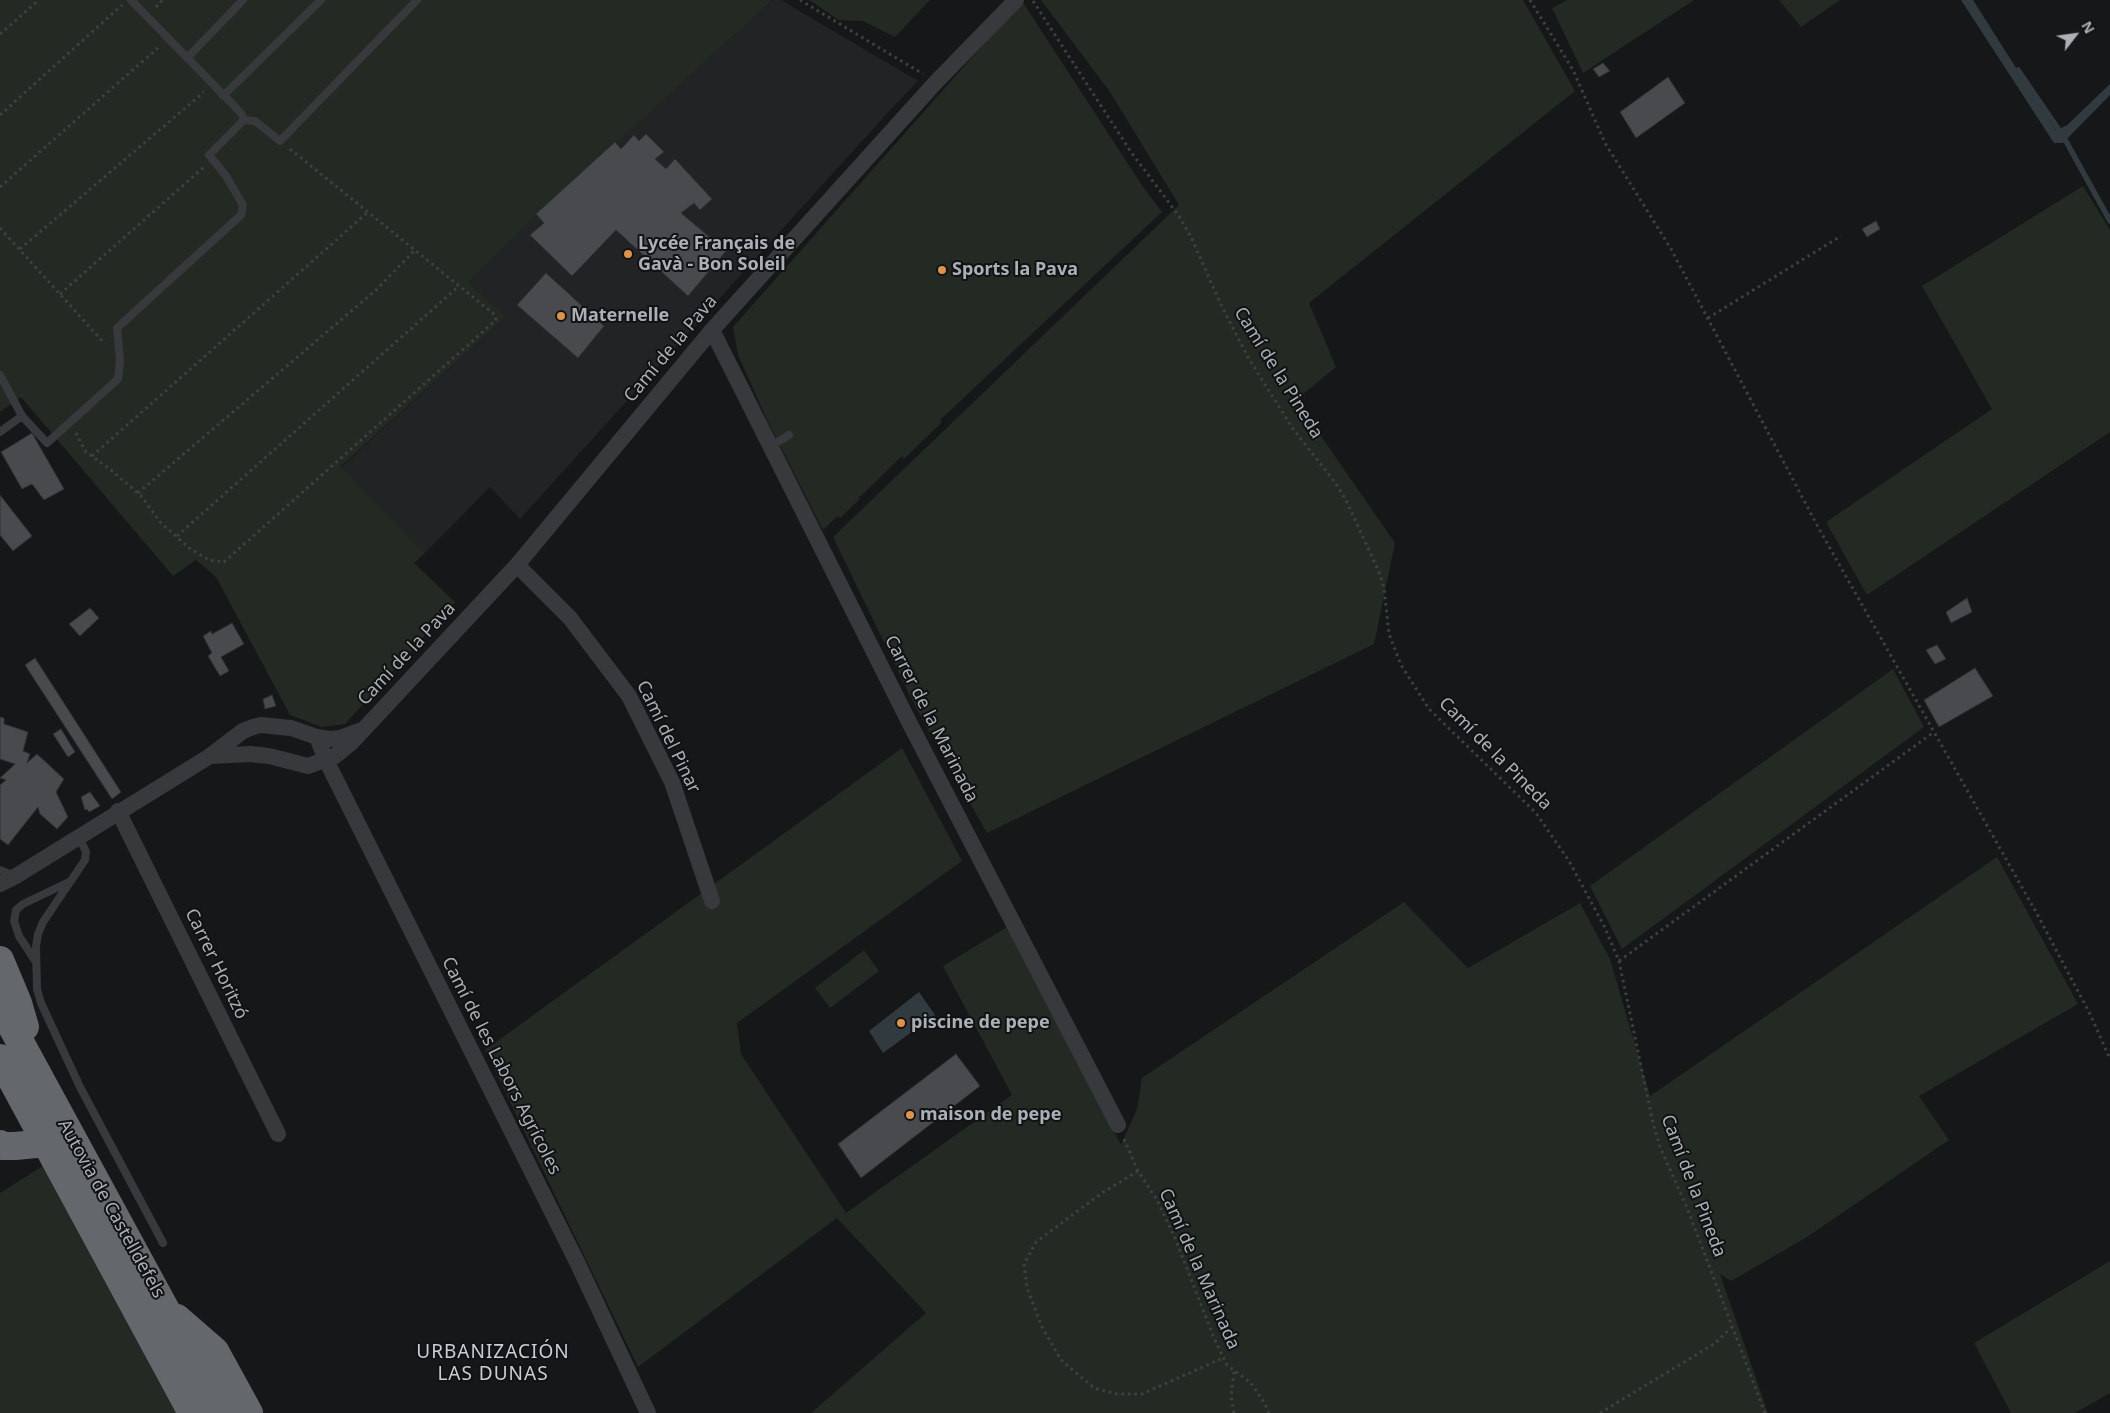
<!DOCTYPE html>
<meta charset="utf-8">
<style>
body{margin:0}
#map{position:relative;width:2110px;height:1413px;overflow:hidden;background:#161718;font-family:"Noto Sans",sans-serif}
canvas{display:block}
.north{position:absolute;left:2050px;top:10px;width:50px;height:50px;-webkit-text-stroke:4px #111213;paint-order:stroke;rotate:60deg;font-size:14px;font-weight:700;line-height:20px;text-align:center;color:#aab0b6}
.north::after{content:'';display:block;margin:auto;width:18px;height:22px;background:#aab0b6;clip-path:polygon(50% 0,100% 100%,50% 72%,0 100%)}
</style>
<div id="map">
<canvas width="2110" height="1413"></canvas>
<div class="north">N</div>
</div>
<script>
const ctx = document.querySelector('canvas').getContext('2d');
ctx.lineJoin = 'round';
function fill(path, color) { ctx.fillStyle = color; ctx.fill(path, 'evenodd'); }
const toPath = rows => new Path2D(rows.map(r => 'M' + r).join(''));
function trace(path, color, width, dash) { ctx.strokeStyle = color; ctx.lineWidth = width; ctx.lineCap = dash ? 'butt' : 'round'; ctx.setLineDash(dash || []); ctx.stroke(path); }
function drawText(font, color, halo, rows, align = 'center') {
  ctx.font = font + ' "Noto Sans",sans-serif'; ctx.lineWidth = 4; ctx.setLineDash([]); ctx.textBaseline = 'middle'; ctx.strokeStyle = halo; ctx.fillStyle = color; for (const [text, x, y, turn = 0] of rows) {
    ctx.save(); ctx.translate(x, y); ctx.rotate((+turn || 0) * Math.PI / 180); ctx.textAlign = isNaN(turn) ? turn : align; if (halo) ctx.strokeText(text, 0, 0); ctx.fillText(text, 0, 0); ctx.restore();
  }
}
fill(toPath([
 [772,0,781,0,918,81,891,109,520,519,490,487,425,553,340,468,506,317,467,282,536,214]
]), '#222325');
fill(toPath([
 [0,0,772,0,526,225,468,282,506,317,340,467,425,553,414,563,455,602,345,724,322,727,290,715,216,577,196,560,173,576,21,397,0,412],
 [809,0,930,0,895,37,863,21,839,20],
 [1041,0,1523,0,1575,91,1309,303,1336,367,1296,400,1395,543,1374,644,987,833,916,708,833,537,1179,205,1110,92],
 [1567,0,1694,0,1583,73,1552,8],
 [1779,0,1840,0,1801,27],
 [1022,1,1143,187,1162,212,940,420,942,422,904,459,902,456,861,496,858,497,860,499,840,518,838,516,823,530,768,422,738,355,733,327],
 [2083,186,2110,230,2110,432,1867,595,1826,522,1992,409,1922,286],
 [1893,669,1924,727,1622,949,1590,886],
 [902,748,962,861,737,1023,741,1054,846,1213,1012,1095,943,966,1007,927,1121,1145,1137,1109,1142,1078,1404,902,1468,968,1580,903,1610,959,1650,1096,1997,857,2078,1004,1919,1096,1949,1140,1807,1237,1731,1281,1720,1274,1768,1413,811,1413,926,1313,837,1218,638,1367,485,1050],
 [864,950,879,971,830,1008,815,988],
 [46,1164,180,1413,0,1413,0,1193],
 [2110,1261,2110,1393,2075,1413,2011,1413,1974,1343]
]), '#232a23');
fill(toPath([
 [1961,0,1973,0,2056,131,2062,130,2110,84,2110,95,2063,143,2054,143],
 [919,992,935,1015,883,1053,869,1031]
]), '#313b3f');
trace(toPath([
 [2018,70,2061,133,2065,129],
 [2062,134,2110,221]
]), '#313b3f', 5.5);
const building = toPath([
 [1603,63,1610,71,1599,77,1593,69,1603,63],
 [1668,77,1685,103,1636,138,1620,112,1668,77],
 [646,134,664,152,655,159,666,169,675,159,712,199,700,210,694,203,681,213,726,251,688,296,616,230,572,276,530,235,544,223,536,214,615,142,621,149,634,135,639,141,646,134],
 [1876,221,1880,229,1867,237,1862,229,1876,221],
 [546,273,604,326,578,358,517,305,546,273],
 [32,433,64,489,44,500,32,484,22,489,1,452,32,433],
 [0,495,32,536,13,551,0,535,0,495],
 [1967,598,1972,612,1951,623,1946,612,1967,598],
 [90,608,99,618,80,636,69,624,90,608],
 [232,623,244,644,221,657,229,671,220,676,208,656,212,653,203,636,211,631,212,634,232,623],
 [1937,645,1946,659,1935,664,1926,650,1937,645],
 [35,658,121,792,112,799,25,665,35,658],
 [1975,668,1993,696,1939,727,1924,700,1975,668],
 [272,695,276,706,265,709,263,699,272,695],
 [0,717,4,718,4,724,28,732,23,751,30,754,27,763,37,754,64,779,56,792,68,817,57,829,40,814,38,807,8,845,0,839,0,785,6,780,0,778,15,764,0,759,0,717],
 [61,729,75,752,68,757,53,734,61,729],
 [90,792,100,806,89,812,87,809,85,810,81,797,90,792],
 [956,1054,980,1086,861,1178,838,1144,956,1054]
]);
fill(building, '#484a4d');
trace(building, '#303134', 1);
trace(toPath([
 [800,0,923,74],
 [1530,0,1573,70,1605,143,1671,249,1818,527,2036,912,2090,1014,2110,1059],
 [1033,1,1131,152,1179,216,1191,237,1222,307,1249,359,1293,429,1334,481,1345,498,1379,572,1384,588,1389,634,1401,665,1429,709,1536,813,1569,861,1604,926,1619,961,1653,1123,1660,1147,1688,1210,1765,1413],
 [156,7,163,0],
 [0,34,39,0],
 [0,115,122,5],
 [0,187,160,46],
 [0,228,105,344],
 [20,249,204,92],
 [60,294,204,167],
 [1708,318,1841,236],
 [76,433,86,452,111,470,141,496,160,522,189,548,209,560,224,562,496,320,495,315,290,149],
 [92,456,368,212],
 [138,493,376,290,415,250],
 [177,536,459,286],
 [1619,961,1934,732],
 [1124,1139,1138,1171,1157,1200,1175,1238,1214,1338,1227,1365,1251,1383,1265,1404,1269,1413],
 [1138,1171,1102,1193,1036,1242,1024,1264,1027,1288,1042,1327,1061,1360,1094,1388,1117,1394,1142,1394,1223,1358],
 [1234,1413,1231,1396,1234,1371],
 [1600,1413,1714,1344,1732,1327]
]), '#3e4043', 3, [2.5, 4]);
trace(toPath([
 [187,58,243,0],
 [223,96,321,0],
 [244,120,255,121,280,141,417,0],
 [0,375,22,416,47,443,118,379,120,361,117,328,241,215,243,205,226,176,209,155,244,120,241,113,131,0],
 [0,432,22,416],
 [771,446,789,435],
 [79,837,86,852,85,860,43,922,38,934,36,947,37,989,41,1003,80,1087,163,1243],
 [0,870,14,876],
 [36,962,19,936,14,921,16,910,23,904,69,882]
]), '#38393c', 8);
trace(toPath([
 [712,330,909,722,1118,1125],
 [517,565,570,618,629,696,672,782,712,901],
 [317,737,326,760,578,1264,648,1413],
 [210,756,250,754,269,756,308,766,335,756,352,742,517,565,712,330,936,82,1016,0],
 [118,811,278,1134],
 [0,884,16,876,210,756,243,731,253,727,261,725,291,728,317,737,330,739,340,738,359,731]
]), '#38393c', 16);
trace(toPath([
 [0,960,18,1003,25,1027],
 [0,1005,222,1413],
 [0,1058,192,1413],
 [0,1144,3,1146,15,1146,46,1143],
 [177,1318,215,1351,249,1413]
]), '#64686d', 28);
for (const [x, y, r, color] of [
 [628,254,5,"#de9448"],
 [942,270,5,"#de9448"],
 [561,316,5,"#de9448"],
 [901,1023,5,"#de9448"],
 [910,1115,5,"#de9448"]
]) { const dot = new Path2D(); dot.arc(x, y, r, 0, 2 * Math.PI); ctx.fillStyle = color; ctx.fill(dot); trace(dot, '#111213', 2); }
drawText('bold 18px', '#aab0b6', '#111213', [
 ["Lycée Français de",638,244],
 ["Gavà - Bon Soleil",638,265],
 ["Sports la Pava",952,270],
 ["Maternelle",571,316],
 ["piscine de pepe",911,1023],
 ["maison de pepe",920,1115]
], 'left');
drawText('18px', '#aab0b6', '#111213', [
 ["Camí de la Pava",671,349,-50],
 ["Camí de la Pineda",1278,373,58],
 ["Camí de la Pava",407,654,-47],
 ["Carrer de la Marinada",931,719,63],
 ["Camí del Pinar",668,737,64],
 ["Camí de la Pineda",1495,754,45],
 ["Carrer Horitzó",216,964,64],
 ["Camí de les Labors Agrícoles",501,1066,63],
 ["Camí de la Pineda",1693,1186,69],
 ["Autovia de Castelldefels",111,1209,61],
 ["Camí de la Marinada",1199,1269,66]
]);
ctx.letterSpacing = '1px';
drawText('19px', '#caced3', '#111213', [
 ["URBANIZACIÓN",493,1353],
 ["LAS DUNAS",493,1375]
]);
ctx.letterSpacing = '0px';
</script>
